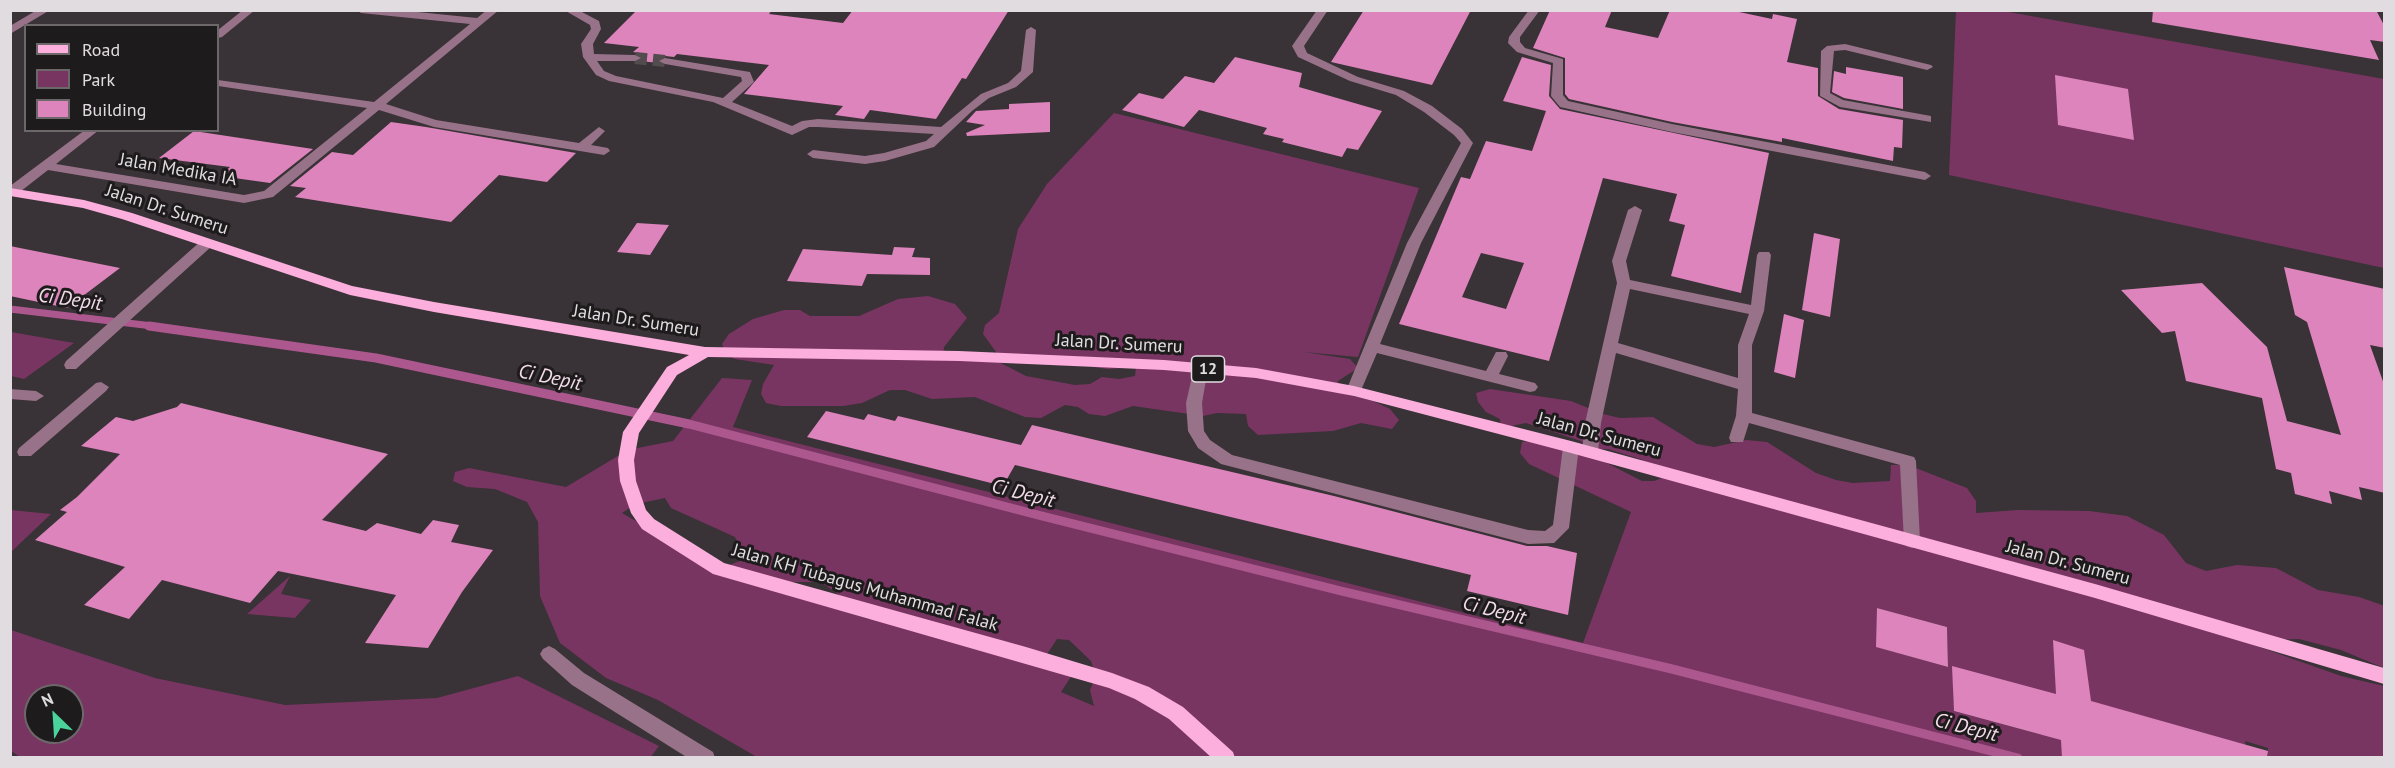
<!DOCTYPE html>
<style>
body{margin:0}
#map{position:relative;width:2395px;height:768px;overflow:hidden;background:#393236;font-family:"PT Sans",sans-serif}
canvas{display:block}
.frame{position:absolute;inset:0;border:12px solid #e1dcdf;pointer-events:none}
.legend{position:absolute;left:24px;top:24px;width:195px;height:108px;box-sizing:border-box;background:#1e1b1c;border:2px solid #6c686a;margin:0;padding:8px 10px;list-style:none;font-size:18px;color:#e1dcdf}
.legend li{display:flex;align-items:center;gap:12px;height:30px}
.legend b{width:30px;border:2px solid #6c686a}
.north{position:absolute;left:24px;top:684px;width:60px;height:60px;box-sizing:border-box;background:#1e1b1c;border:2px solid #6c686a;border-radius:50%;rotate:335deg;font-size:16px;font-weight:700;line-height:24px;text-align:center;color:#e1dcdf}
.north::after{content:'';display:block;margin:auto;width:21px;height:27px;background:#4ad49c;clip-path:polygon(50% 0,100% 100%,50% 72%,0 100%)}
</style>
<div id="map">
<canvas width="2395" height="768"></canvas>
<div class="frame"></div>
<ul class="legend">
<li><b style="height:8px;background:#fcaedd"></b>Road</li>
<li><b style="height:16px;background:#793562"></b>Park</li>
<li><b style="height:16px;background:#dc84bb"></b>Building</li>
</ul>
<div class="north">N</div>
</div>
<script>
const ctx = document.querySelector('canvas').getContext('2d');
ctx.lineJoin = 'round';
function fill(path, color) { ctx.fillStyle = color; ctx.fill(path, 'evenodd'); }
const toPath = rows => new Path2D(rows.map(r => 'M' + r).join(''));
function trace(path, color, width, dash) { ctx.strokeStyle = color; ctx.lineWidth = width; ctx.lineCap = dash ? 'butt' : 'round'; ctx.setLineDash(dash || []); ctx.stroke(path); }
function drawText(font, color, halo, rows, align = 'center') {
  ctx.font = font + ' "PT Sans",sans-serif'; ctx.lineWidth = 6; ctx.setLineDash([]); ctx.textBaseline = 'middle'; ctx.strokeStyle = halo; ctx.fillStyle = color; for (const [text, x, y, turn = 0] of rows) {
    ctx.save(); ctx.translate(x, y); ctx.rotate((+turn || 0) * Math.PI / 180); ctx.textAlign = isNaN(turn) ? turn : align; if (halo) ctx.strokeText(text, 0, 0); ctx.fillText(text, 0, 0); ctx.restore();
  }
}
fill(toPath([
 [1956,11,2003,11,2384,79,2384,268,1949,175],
 [1114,113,1419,188,1358,357,1304,352,1350,359,1358,368,1338,381,1338,392,1373,401,1390,409,1399,420,1392,429,1361,423,1333,431,1258,435,1248,426,1246,414,1217,413,1203,416,1133,406,1105,416,1089,414,1078,407,1065,405,1041,418,1025,417,975,397,932,399,905,390,890,390,862,403,843,406,781,406,766,403,761,394,763,384,774,365,735,359,725,353,722,344,729,334,753,319,784,310,800,310,810,316,859,316,898,299,928,296,955,304,967,318,944,347,943,358,958,361,989,357,1026,376,1075,385,1090,384,1102,377,1119,379,1135,376,1136,367,1108,369,1093,367,1071,356,1029,361,999,356,983,334,985,325,999,313,1018,229,1047,184],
 [10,332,11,332,74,343,24,379,11,376],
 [722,378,752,380,733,427,1583,643,1631,512,1529,464,1520,453,1522,442,1541,440,1593,456,1642,481,1654,481,1667,476,1656,466,1640,459,1608,449,1589,449,1581,441,1526,423,1501,428,1500,419,1486,412,1478,402,1476,393,1490,389,1571,401,1603,414,1620,418,1653,417,1697,444,1714,447,1746,440,1767,442,1816,473,1836,480,1853,483,1890,481,1891,465,1908,465,1967,488,1976,501,1976,513,2018,510,2089,511,2127,516,2164,535,2186,563,2206,571,2237,565,2276,568,2318,590,2359,597,2382,605,2384,606,2384,668,2341,650,2299,639,2265,640,2251,644,2341,676,2384,686,2384,757,2268,757,2268,748,2245,741,2247,757,757,757,658,700,606,678,560,643,540,596,538,522,527,502,495,489,467,487,453,481,455,472,469,468,566,487,628,450,673,441],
 [665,498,671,508,735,537,745,559,719,569,622,513,636,504],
 [756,582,821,582,856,607,882,611,868,619],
 [1877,608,1947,627,1948,667,1877,647],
 [1057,639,1069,640,1091,661,1096,676,1090,690,1094,706,1061,692,1074,672,1042,662],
 [1953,667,2042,735,1954,711],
 [11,510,51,514,11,552,10,510],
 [290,576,281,594,311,600,295,618,247,614],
 [11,630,155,678,285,705,437,698,518,676,659,746,650,758,20,757,11,751],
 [36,696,72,696,72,732,36,732]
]), '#793562');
trace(toPath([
 [10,309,161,327]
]), '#ac588e', 7);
trace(toPath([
 [149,326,376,358,689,424,1038,515,1341,591,1672,669,2018,758]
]), '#ac588e', 9);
fill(toPath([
 [637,10,772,10,769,14,843,23,853,10,1009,10,966,79,962,78,936,119,870,110,864,119,835,115,843,106,744,94,769,65,677,54,674,57,665,56,658,59,659,63,640,61,643,59,640,53,633,52,639,47,604,43],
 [1364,10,1471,10,1432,85,1331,62],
 [1550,10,1612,10,1605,27,1658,38,1670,10,1730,10,1772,19,1773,14,1797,19,1787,62,1818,68,1818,96,1839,109,1903,120,1902,148,1894,147,1893,161,1782,138,1782,142,1672,122,1569,99,1565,94,1565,58,1533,48],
 [2153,10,2376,10,2385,27,2385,42,2370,40,2379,60,2152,22],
 [1235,57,1302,73,1299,87,1382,111,1358,150,1347,148,1342,157,1282,142,1284,139,1263,134,1267,128,1199,110,1184,127,1122,110,1139,93,1163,99,1185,76,1214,83],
 [1522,57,1551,65,1549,96,1560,109,1769,153,1741,293,1671,276,1685,225,1669,221,1677,194,1603,178,1549,361,1399,324,1461,177,1470,179,1486,141,1532,151,1546,111,1503,101],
 [1481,253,1524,263,1506,309,1462,297],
 [1846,67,1903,77,1903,109,1844,98,1832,92,1834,71,1846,74],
 [2055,75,2128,89,2134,140,2058,125],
 [1050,102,1050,132,967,136,966,133,985,125,966,122,976,111,1009,109,1009,104],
 [391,122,426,127,576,153,547,182,499,175,451,222,295,197,306,188,290,186,332,152,353,155],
 [194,131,313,149,270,183,220,176,230,167,159,158],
 [637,223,669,225,650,255,617,252],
 [1814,233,1840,239,1830,317,1802,310],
 [10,246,120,268,67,308,10,296],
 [894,247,915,248,912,257,930,258,930,275,867,274,862,286,787,281,803,249,892,255],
 [2284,267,2385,289,2385,348,2370,345,2385,387,2385,493,2359,487,2362,500,2329,491,2332,504,2295,494,2291,473,2276,469,2262,398,2186,381,2175,331,2162,333,2121,290,2202,283,2267,347,2287,421,2341,435,2307,322,2295,315],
 [1784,314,1804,320,1795,378,1774,372],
 [181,403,388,454,322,520,366,531,377,523,421,534,433,520,459,525,451,542,493,550,462,592,428,648,365,643,396,595,278,571,250,603,162,580,129,619,84,605,125,567,35,540,67,512,60,510,77,497,120,454,81,446,116,417,133,421,177,407],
 [826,411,864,420,868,414,895,421,898,416,1021,445,1032,425,1334,496,1527,546,1547,546,1577,553,1568,615,1467,591,1471,575,1015,465,1003,486,807,437],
 [1877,608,1947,627,1948,667,1876,647],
 [2053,640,2084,650,2091,701,2268,751,2267,758,2062,758,2061,740,1954,711,1952,666,2056,694]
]), '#dc84bb');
trace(toPath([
 [635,58,665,61]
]), '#524c4f', 12, [12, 6]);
fill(toPath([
 [37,10,50,10,10,34,10,26,37,10],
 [243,10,255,10,222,37,218,38,218,30,243,10],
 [356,10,398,10,477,18,487,10,499,10,386,104,436,120,579,143,599,127,605,131,591,145,608,148,610,151,604,155,434,127,379,110,273,197,268,198,244,203,48,170,16,195,10,196,10,186,85,130,99,130,56,164,244,195,264,191,367,108,218,86,218,80,374,102,470,24,361,13,356,10],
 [564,10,578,10,599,21,601,29,593,44,594,54,635,55,641,58,635,61,597,61,604,71,616,76,723,98,742,81,741,77,665,64,659,61,665,58,750,72,754,82,732,102,792,126,802,121,818,119,941,127,981,94,1008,83,1021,71,1026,30,1031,27,1036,30,1033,72,1016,87,989,98,972,111,934,147,885,161,865,164,813,158,807,154,813,150,865,156,884,153,926,141,934,134,818,127,809,127,792,135,713,102,609,81,596,75,583,57,581,44,591,29,590,25,564,10],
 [1317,10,1328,10,1304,46,1307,53,1358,77,1404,91,1432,106,1462,129,1473,143,1421,243,1380,344,1486,371,1496,352,1506,352,1508,356,1499,374,1535,383,1538,387,1535,391,1530,392,1377,353,1359,395,1354,396,1346,391,1407,243,1461,143,1454,135,1424,112,1396,95,1350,81,1298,57,1292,46,1317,10],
 [1529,10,1540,10,1520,37,1520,42,1525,48,1563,59,1563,95,1568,101,1672,124,1925,172,1931,176,1925,180,1672,132,1560,107,1551,96,1553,63,1517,52,1508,43,1509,37,1529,10],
 [1845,44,1931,65,1933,67,1927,70,1845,50,1834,51,1830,93,1843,100,1931,116,1931,122,1840,107,1820,96,1821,51,1827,46,1845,44],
 [1635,206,1642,210,1626,261,1630,280,1751,305,1757,255,1759,252,1769,252,1771,255,1764,311,1752,345,1752,413,1914,457,1916,461,1920,541,1918,546,1912,548,1906,546,1904,541,1900,465,1749,423,1743,442,1731,442,1729,438,1736,416,1738,389,1616,353,1601,423,1598,452,1596,456,1590,458,1584,456,1582,452,1585,423,1617,283,1612,261,1628,210,1635,206],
 [1630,289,1749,314,1738,345,1738,378,1618,343,1630,289],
 [207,239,214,243,212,246,76,369,66,369,64,365,66,361,202,240,207,239],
 [1201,363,1208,368,1202,403,1204,431,1210,440,1232,455,1528,530,1545,531,1553,525,1563,447,1565,443,1577,443,1579,447,1569,528,1554,543,1528,544,1221,464,1198,448,1188,431,1186,403,1194,368,1201,363],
 [101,382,109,387,106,391,31,456,19,456,17,452,19,448,96,383,101,382],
 [10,389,36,391,44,396,36,401,10,399,10,389],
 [549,646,555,649,584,673,713,752,715,758,688,758,572,685,543,659,540,654,543,649,549,646]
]), '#987289');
fill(toPath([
 [10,188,84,200,132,213,352,286,434,302,705,347,959,351,1164,360,1256,368,1354,386,1571,441,2095,584,2384,668,2384,684,2095,598,1571,453,1354,396,1256,378,1164,370,959,361,708,357,677,375,639,433,634,460,636,481,646,510,654,519,724,563,1026,647,1112,673,1149,687,1183,707,1233,752,1235,758,1212,758,1169,719,1135,699,1109,688,713,574,642,529,631,513,620,481,618,460,623,432,667,367,689,355,434,312,350,295,122,219,83,208,10,196,10,188]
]), '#fcaedd');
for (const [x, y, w] of [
 [1208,369,33]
]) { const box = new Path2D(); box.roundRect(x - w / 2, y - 13, w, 26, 4.5); ctx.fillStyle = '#1e1b1c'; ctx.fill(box); trace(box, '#e1dcdf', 1.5); }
drawText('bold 16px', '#e1dcdf', null, [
 ["12",1208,369]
]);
drawText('18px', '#e1dcdf', '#1e1b1c', [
 ["Jalan Medika IA",178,170,10],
 ["Jalan Dr. Sumeru",167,210,18],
 ["Jalan Dr. Sumeru",636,321,9],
 ["Jalan Dr. Sumeru",1119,344,3],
 ["Jalan Dr. Sumeru",1599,435,15],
 ["Jalan Dr. Sumeru",2068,563,15],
 ["Jalan KH Tubagus Muhammad Falak",865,588,16]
]);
drawText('italic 20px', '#f3dbe9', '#1e1b1c', [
 ["Ci Depit",70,300,8],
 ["Ci Depit",550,378,12],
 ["Ci Depit",1023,494,14],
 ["Ci Depit",1494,611,14],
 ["Ci Depit",1966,728,14]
]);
</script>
